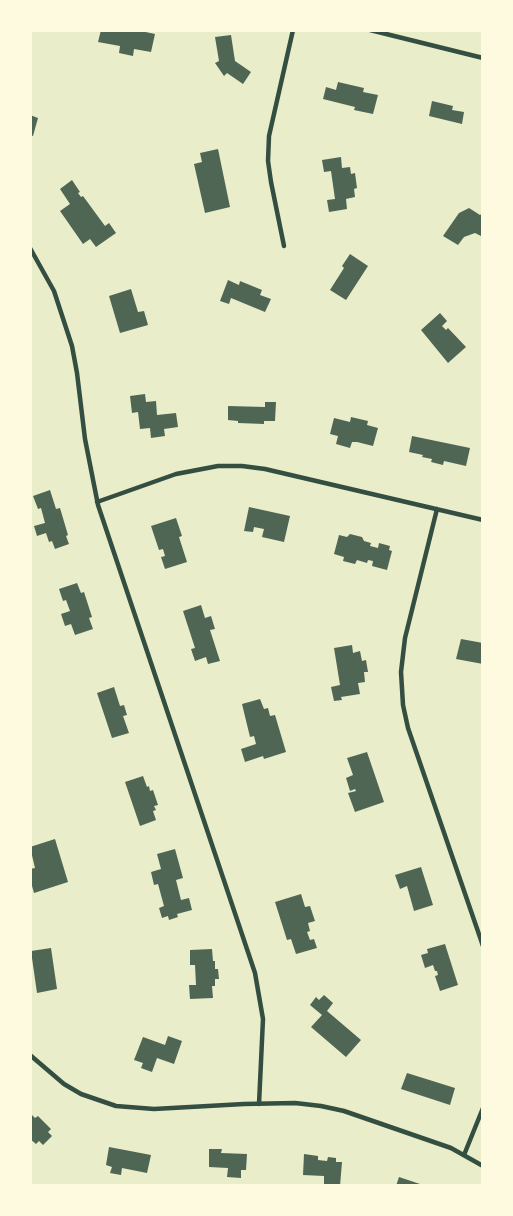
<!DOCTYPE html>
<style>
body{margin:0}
#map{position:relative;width:513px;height:1216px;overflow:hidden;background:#e9edc9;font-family:"Titillium Web",sans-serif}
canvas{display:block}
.frame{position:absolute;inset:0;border:32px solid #fefae0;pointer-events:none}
</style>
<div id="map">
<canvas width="513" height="1216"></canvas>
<div class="frame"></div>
</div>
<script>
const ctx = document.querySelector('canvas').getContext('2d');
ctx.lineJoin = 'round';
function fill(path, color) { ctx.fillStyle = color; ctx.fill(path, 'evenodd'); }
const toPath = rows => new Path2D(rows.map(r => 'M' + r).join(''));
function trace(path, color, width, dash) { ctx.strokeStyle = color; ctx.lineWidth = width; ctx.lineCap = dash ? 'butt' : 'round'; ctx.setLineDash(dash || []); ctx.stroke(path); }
fill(toPath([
 [101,30,136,30,155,34,151,52,134,49,133,56,119,53,120,46,98,42],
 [231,35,235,61,251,72,243,84,227,73,224,76,215,63,219,61,215,37],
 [338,82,364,88,363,92,378,95,373,114,354,110,355,107,323,99,326,87,336,90],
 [432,101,453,106,452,110,464,112,462,124,429,116],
 [30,115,38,118,33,136,30,135],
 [218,149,230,207,205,213,194,164,202,162,200,153],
 [341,157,342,168,350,167,351,174,355,173,357,188,354,189,355,197,346,199,347,209,329,212,327,200,335,199,331,171,324,172,322,160],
 [72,180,80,192,78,193,81,197,83,196,105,226,109,223,116,233,96,247,90,239,83,244,60,211,70,204,60,189],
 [469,208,480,215,483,213,483,237,475,233,464,237,458,245,443,236,459,213],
 [350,254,368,266,346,300,330,290,344,268,342,266],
 [228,280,239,285,240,281,262,290,260,295,271,299,265,312,231,298,229,304,220,301],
 [131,289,138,312,144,311,148,325,120,333,109,296],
 [440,313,447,321,442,326,446,330,448,328,466,347,448,363,421,330],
 [145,394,146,402,156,401,157,415,176,413,178,427,164,429,165,436,151,438,150,428,140,429,138,412,132,413,130,396],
 [265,402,276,402,275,421,264,421,264,424,238,423,238,421,228,420,228,406,265,407],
 [351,417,368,421,367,425,378,428,373,446,357,442,352,442,350,448,336,444,338,436,330,434,334,418,350,422],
 [412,436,470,448,466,466,444,461,443,465,431,462,432,459,422,457,423,455,409,452],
 [50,490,56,509,60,508,68,535,66,536,69,544,55,549,52,541,49,542,46,533,37,536,34,526,45,523,41,508,38,509,33,496],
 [249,507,290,516,284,542,262,537,264,529,254,527,253,532,244,531],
 [176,518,182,536,179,537,187,562,165,569,161,557,165,556,163,549,159,550,151,526],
 [350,534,362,537,364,541,371,543,370,546,378,548,379,543,390,546,389,550,392,551,387,570,372,566,373,561,368,560,367,563,357,560,355,564,343,561,344,557,334,554,339,535,347,537],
 [77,583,81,593,84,592,92,617,89,618,93,629,75,635,71,624,65,626,61,614,70,611,66,600,63,601,59,589],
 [201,605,205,618,211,616,215,629,210,630,220,661,208,664,206,657,195,661,191,649,195,648,183,611],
 [461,639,483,643,483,664,456,659],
 [352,645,353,653,360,651,362,661,366,660,368,672,364,672,365,682,358,683,360,694,341,697,342,700,334,701,331,687,340,685,334,648],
 [114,687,120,706,124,705,127,715,123,716,129,733,112,738,97,693],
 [260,699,264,709,268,708,270,716,275,715,286,752,264,759,263,756,245,762,241,749,256,744,254,736,250,737,242,704],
 [367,752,384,802,355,812,348,793,356,791,355,789,350,791,346,778,353,775,347,758],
 [143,776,147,787,149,786,150,791,153,790,158,805,154,806,156,810,153,811,156,820,140,826,125,782],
 [55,839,68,882,34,893,30,879,30,869,35,868,30,847],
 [175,849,183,878,176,880,181,900,189,898,192,910,177,914,178,917,169,920,168,916,162,918,159,908,164,906,158,884,154,885,151,872,161,869,157,854],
 [421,867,433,905,414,911,407,886,400,889,395,875],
 [301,894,305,907,310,906,315,921,308,923,310,931,307,932,310,940,314,939,317,948,296,954,291,939,287,940,275,902],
 [445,944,458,985,440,991,435,976,438,975,437,971,435,971,433,965,425,968,421,955,428,953,427,949],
 [51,948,57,989,37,993,31,951],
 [212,949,213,961,215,961,215,969,218,969,219,979,215,979,215,986,212,986,213,998,190,999,189,985,196,985,195,965,190,965,190,950],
 [324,995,333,1003,327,1011,361,1040,346,1057,311,1027,322,1015,310,1005,316,997,319,1000],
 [168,1036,182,1041,174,1064,157,1058,152,1072,141,1068,143,1063,134,1060,143,1037,165,1045],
 [407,1073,455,1088,450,1105,401,1089],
 [30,1113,35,1118,38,1116,51,1129,48,1132,52,1136,43,1145,39,1141,36,1144,30,1139],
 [109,1147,151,1155,147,1173,122,1168,121,1175,110,1173,112,1167,106,1165],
 [209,1149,222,1149,221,1153,247,1154,246,1170,241,1170,241,1178,227,1177,228,1168,209,1167],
 [304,1154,318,1156,318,1160,327,1161,328,1157,336,1158,336,1162,342,1162,340,1186,324,1185,324,1176,303,1175],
 [399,1177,426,1186,396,1186]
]), '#4f6655');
trace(toPath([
 [370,30,483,58],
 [284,246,271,182,268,161,269,136,293,30],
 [30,248,54,291,72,346,77,373,85,439,98,505,255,973,263,1019,259,1104],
 [97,502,176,474,218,466,242,466,265,469,483,520],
 [437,509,405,638,401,672,403,705,408,728,483,946],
 [30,1055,64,1084,81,1094,116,1106,154,1109,244,1104,295,1103,321,1106,344,1111,451,1148,483,1166],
 [464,1155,483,1108]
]), '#344e41', 4.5);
</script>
